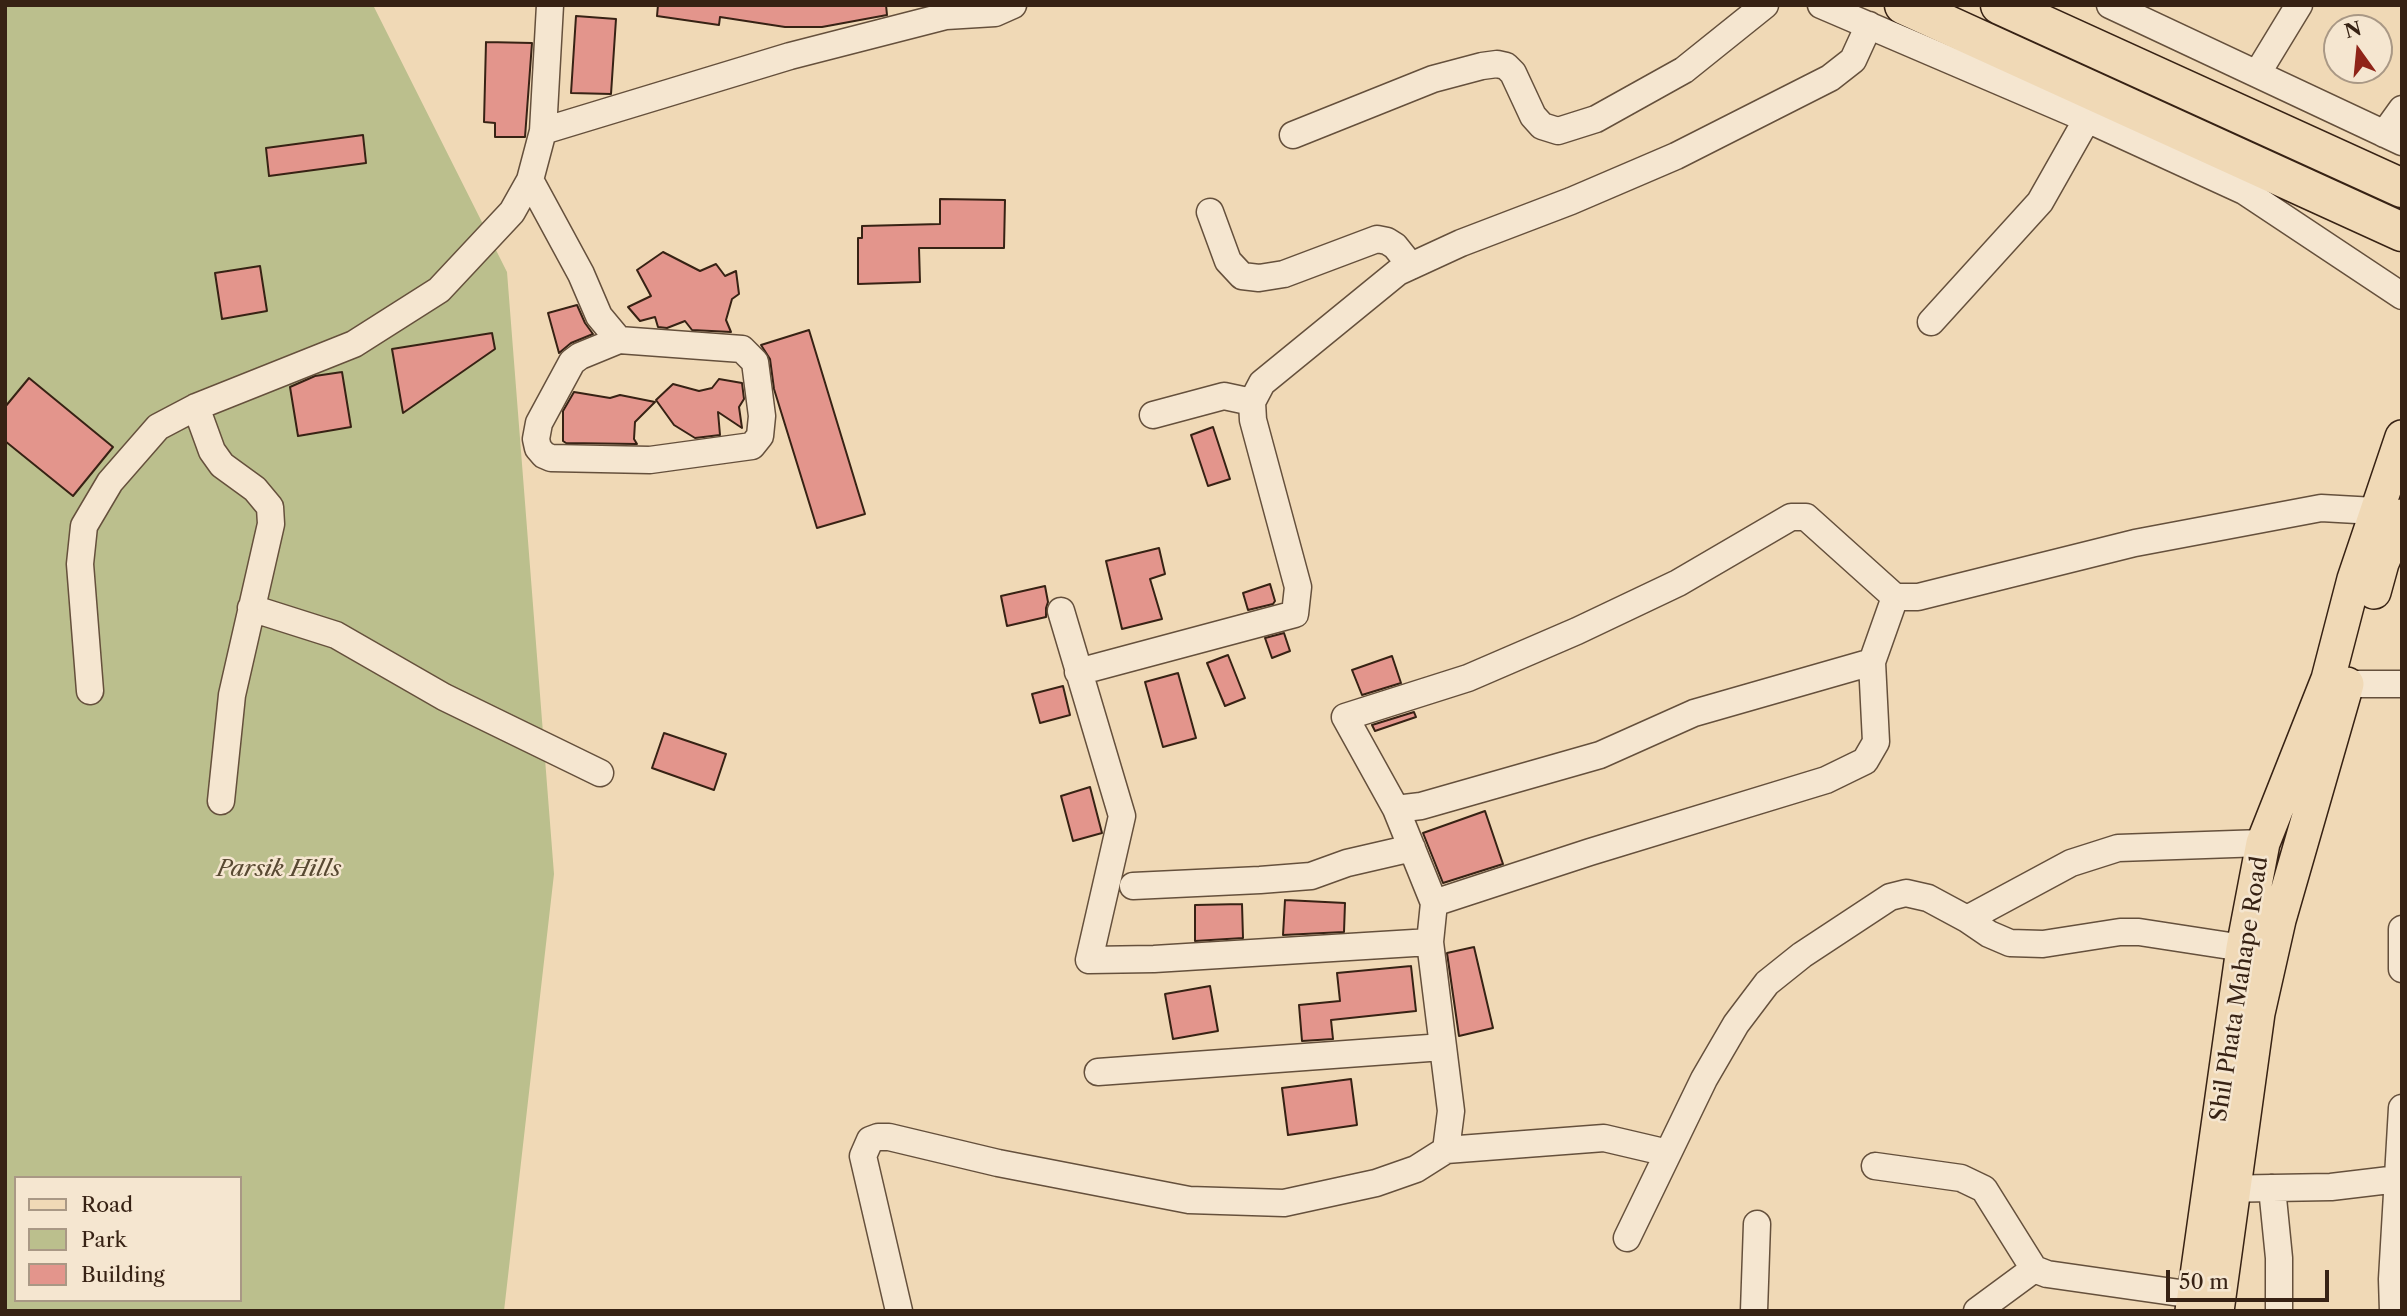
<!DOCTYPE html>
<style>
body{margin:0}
#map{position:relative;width:2407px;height:1316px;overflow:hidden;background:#f0d9b6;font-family:"Libre Caslon Text",serif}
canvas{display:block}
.frame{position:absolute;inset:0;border:7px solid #372214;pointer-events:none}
.legend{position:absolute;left:14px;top:1176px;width:228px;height:126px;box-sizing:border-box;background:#f5e6d0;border:2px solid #a99885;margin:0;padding:9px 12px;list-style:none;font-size:21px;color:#372214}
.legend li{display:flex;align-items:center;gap:14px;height:35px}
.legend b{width:35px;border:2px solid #a99885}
.north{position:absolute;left:2323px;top:14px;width:70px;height:70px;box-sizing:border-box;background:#f5e6d0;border:2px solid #a99885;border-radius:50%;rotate:345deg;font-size:19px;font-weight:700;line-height:28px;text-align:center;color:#372214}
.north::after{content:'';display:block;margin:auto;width:24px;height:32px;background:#8f2418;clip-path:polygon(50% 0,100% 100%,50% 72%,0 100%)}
.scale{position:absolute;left:2166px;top:1270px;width:163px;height:32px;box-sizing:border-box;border:4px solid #372214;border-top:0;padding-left:9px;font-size:21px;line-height:24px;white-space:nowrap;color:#372214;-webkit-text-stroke:5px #f5e6d0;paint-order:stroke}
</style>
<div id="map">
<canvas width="2407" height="1316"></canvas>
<div class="frame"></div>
<ul class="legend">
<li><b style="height:9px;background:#f0d9b6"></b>Road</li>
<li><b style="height:19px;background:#bbbf8d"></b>Park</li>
<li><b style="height:19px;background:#e3958c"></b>Building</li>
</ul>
<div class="north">N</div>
<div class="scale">50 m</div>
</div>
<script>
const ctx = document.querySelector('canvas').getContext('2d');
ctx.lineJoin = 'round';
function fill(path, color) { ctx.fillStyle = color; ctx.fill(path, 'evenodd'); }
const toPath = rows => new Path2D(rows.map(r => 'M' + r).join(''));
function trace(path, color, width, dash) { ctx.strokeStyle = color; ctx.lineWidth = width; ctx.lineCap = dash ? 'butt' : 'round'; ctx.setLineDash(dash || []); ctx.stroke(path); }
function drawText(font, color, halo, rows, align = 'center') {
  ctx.font = font + ' "Libre Caslon Text",serif'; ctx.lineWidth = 5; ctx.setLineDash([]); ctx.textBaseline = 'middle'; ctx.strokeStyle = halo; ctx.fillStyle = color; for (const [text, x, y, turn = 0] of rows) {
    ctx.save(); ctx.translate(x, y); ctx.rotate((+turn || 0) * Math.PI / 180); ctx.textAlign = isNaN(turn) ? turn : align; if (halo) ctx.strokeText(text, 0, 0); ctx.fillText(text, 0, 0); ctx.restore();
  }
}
fill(toPath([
 [5,5,373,5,507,272,554,874,504,1311,5,1311],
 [16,1178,240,1178,240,1300,16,1300]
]), '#bbbf8d');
const building = toPath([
 [658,5,886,5,887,15,822,27,785,27,720,17,719,25,657,16,658,5],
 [576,16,616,19,611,94,571,93,576,16],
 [486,42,532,43,525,137,495,137,495,123,484,122,486,42],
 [363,135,366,163,269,176,266,148,363,135],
 [940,199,1005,200,1004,248,919,248,920,282,858,284,858,238,862,238,862,226,940,224,940,199],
 [663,252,700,271,716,264,725,276,736,271,739,294,732,299,726,320,731,332,692,330,685,321,667,328,658,327,655,317,640,321,628,307,651,296,637,270,663,252],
 [260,266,267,311,222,319,215,273,260,266],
 [577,305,585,323,593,334,571,343,559,353,548,313,577,305],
 [809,330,865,514,817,528,774,389,770,359,761,345,809,330],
 [492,333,495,349,403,413,392,349,492,333],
 [342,372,351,427,298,436,290,387,315,376,342,372],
 [29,378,113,447,73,496,5,441,5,407,29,378],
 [719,379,742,383,744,399,739,407,742,428,718,412,720,435,695,438,674,425,656,400,673,384,699,391,712,388,719,379],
 [574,392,610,398,620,395,655,402,635,422,634,439,637,444,566,443,563,441,563,411,574,392],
 [1213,427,1230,479,1208,486,1191,435,1213,427],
 [1159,548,1165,574,1150,579,1162,619,1122,629,1106,561,1159,548],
 [1270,584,1275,601,1273,604,1248,610,1243,593,1270,584],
 [1045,586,1048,602,1046,608,1046,617,1007,626,1001,596,1045,586],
 [1284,633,1290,651,1272,658,1265,638,1284,633],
 [1228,655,1245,698,1225,706,1207,663,1228,655],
 [1392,656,1401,683,1362,695,1352,670,1392,656],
 [1178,673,1196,738,1163,747,1145,682,1178,673],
 [1063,686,1070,715,1040,723,1032,694,1063,686],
 [1414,712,1416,717,1375,731,1372,725,1414,712],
 [664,733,726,754,714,790,652,768,664,733],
 [1090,787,1102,833,1073,841,1061,796,1090,787],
 [1485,811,1503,864,1443,883,1423,833,1485,811],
 [1285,900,1345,903,1344,932,1283,935,1285,900],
 [1242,904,1243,938,1195,941,1195,905,1242,904],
 [1474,947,1493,1028,1459,1036,1447,953,1474,947],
 [1411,966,1416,1011,1331,1020,1333,1039,1302,1041,1299,1005,1340,1001,1337,973,1411,966],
 [1210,986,1218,1031,1173,1039,1165,994,1210,986],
 [1351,1079,1357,1125,1288,1135,1282,1088,1351,1079]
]);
fill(building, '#e3958c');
trace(building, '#372214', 2);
const minor = toPath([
 [1821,5,2087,119,2244,191,2402,296],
 [2110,5,2402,142],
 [2257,74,2299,5],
 [543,131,790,56,946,16,995,13,1013,5],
 [2384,134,2402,109],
 [1293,135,1433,79,1482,66,1497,64,1506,66,1513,73,1533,116,1542,126,1558,131,1596,119,1684,70,1765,5],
 [530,180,581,274,599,316,619,340,742,349,755,362,762,416,760,436,752,446,650,460,551,458,544,455,538,448,536,439,539,423,572,362,580,356,619,340],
 [1210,212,1228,261,1242,276,1259,278,1284,274,1377,239,1387,241,1395,246,1411,266],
 [1931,322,2040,202,2087,119],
 [196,407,212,451,222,465,255,489,270,507,271,524,232,695,221,801],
 [1153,415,1224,396,1252,402],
 [1895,597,1918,597,2135,543,2321,508,2375,511],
 [251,608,336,635,444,697,600,773],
 [1061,611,1122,816,1089,960,1154,959,1430,942],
 [1078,672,1295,614,1298,587,1253,420,1252,402,1262,383,1398,272,1461,243,1571,201,1676,156,1830,78,1853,60,1869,25],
 [2330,679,2347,684,2402,684],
 [90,691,80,564,84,526,110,482,158,427,196,407,354,344,439,290,512,212,530,180,543,131,550,5],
 [1396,809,1421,806,1600,755,1694,713,1872,662],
 [1133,886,1260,880,1311,876,1347,863,1412,848],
 [1967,919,2071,863,2118,848,2263,843],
 [2402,929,2402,969],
 [1098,1072,1443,1047],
 [1446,1150,1604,1138,1668,1153],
 [1875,1166,1961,1178,1984,1189,2034,1269,2047,1274,2194,1295],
 [2272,1188,2279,1258,2279,1311],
 [2215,1189,2331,1187,2398,1179],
 [1627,1238,1704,1079,1736,1024,1767,983,1802,955,1890,897,1906,893,1928,898,1967,919,1989,934,2010,943,2043,944,2120,932,2139,932,2243,948],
 [899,1311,863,1156,870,1140,878,1137,889,1137,998,1163,1189,1200,1284,1203,1376,1183,1416,1169,1446,1150,1451,1111,1430,942,1434,903,1590,852,1826,780,1865,761,1876,742,1872,662,1895,597,1806,517,1791,517,1678,583,1577,631,1468,678,1345,717,1396,809,1434,903],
 [1754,1311,1757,1224],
 [1977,1311,2034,1269],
 [2393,1311,2392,1279,2402,1108]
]);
const major = toPath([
 [2374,592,2382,563,2402,516],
 [2192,1311,2243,948,2263,843,2328,679,2354,579,2402,437],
 [2217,1311,2258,1013,2279,920,2347,684]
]);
const highway = toPath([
 [1904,5,2402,232],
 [2000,5,2402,188]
]);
trace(minor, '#65503c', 29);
trace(major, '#372214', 36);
trace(highway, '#372214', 41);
trace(minor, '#f5e6d0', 26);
trace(major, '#f0d9b6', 33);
trace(highway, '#f0d9b6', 38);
drawText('italic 23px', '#584932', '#f5e6d0', [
 ["Parsik Hills",279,869]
]);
drawText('23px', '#372214', '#f5e6d0', [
 ["Shil Phata Mahape Road",2240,989,-81]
]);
</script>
